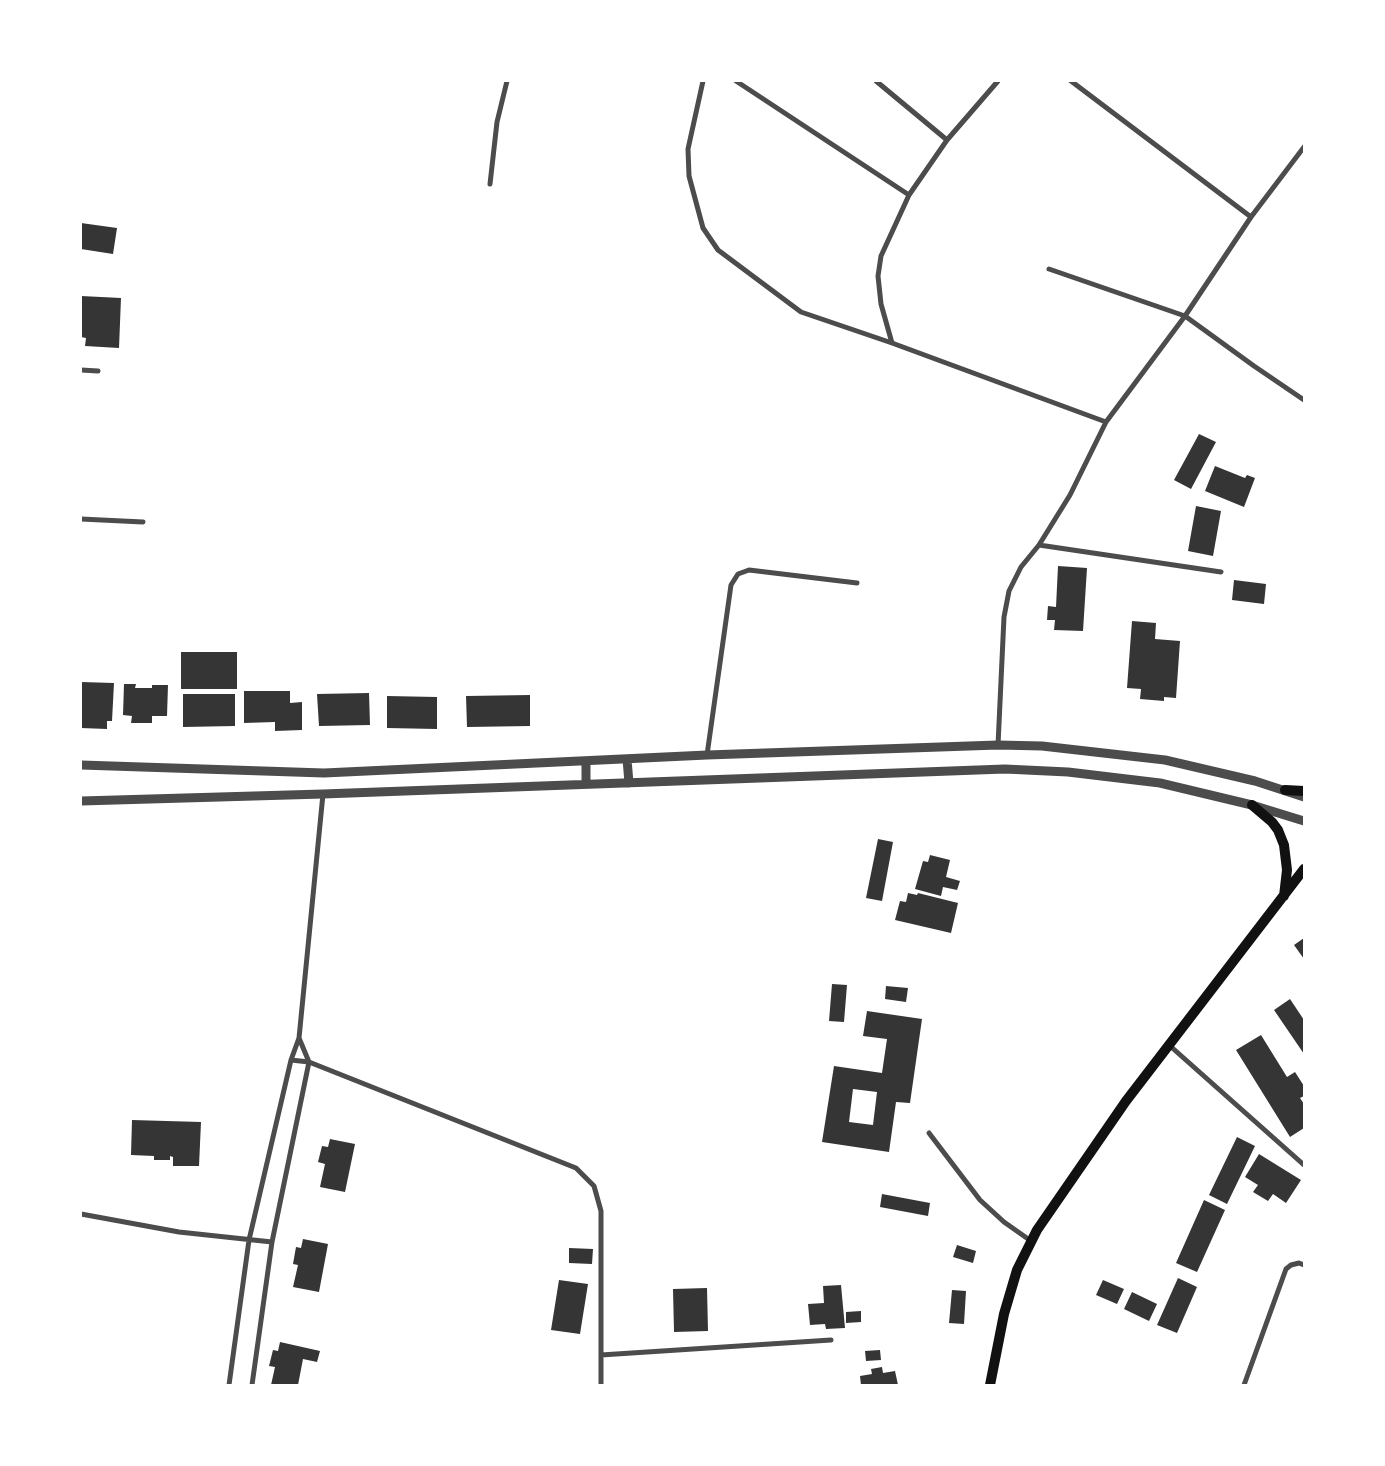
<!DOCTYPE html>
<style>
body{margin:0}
#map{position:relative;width:1385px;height:1466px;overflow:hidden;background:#fff;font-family:"PT Sans",sans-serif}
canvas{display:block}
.frame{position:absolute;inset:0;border:82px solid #fff;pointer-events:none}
</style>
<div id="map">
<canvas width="1385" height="1466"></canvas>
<div class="frame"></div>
</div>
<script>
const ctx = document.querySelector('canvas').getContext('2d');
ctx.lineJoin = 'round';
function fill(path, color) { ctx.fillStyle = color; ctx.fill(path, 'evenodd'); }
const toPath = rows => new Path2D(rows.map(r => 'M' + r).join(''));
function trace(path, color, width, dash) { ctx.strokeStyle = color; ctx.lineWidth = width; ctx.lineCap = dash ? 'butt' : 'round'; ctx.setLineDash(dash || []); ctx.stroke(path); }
fill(toPath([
 [81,223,117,228,113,254,81,249],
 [81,296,121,298,119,348,85,346,86,338,81,337],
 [1199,434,1216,442,1191,489,1174,480],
 [1215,466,1245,478,1247,475,1255,478,1244,507,1205,491],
 [1196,506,1221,511,1213,556,1188,551],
 [1058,566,1087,568,1083,631,1054,630,1055,620,1047,620,1048,606,1056,607],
 [1234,580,1266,584,1264,604,1232,600],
 [1132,621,1156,623,1155,639,1180,641,1176,698,1164,697,1164,701,1140,699,1141,689,1127,688],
 [181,652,237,652,237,689,181,689],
 [81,682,114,683,112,721,107,721,107,729,81,728],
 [124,684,136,684,135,688,152,688,152,685,168,685,167,716,152,716,152,723,131,723,132,716,123,715],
 [244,691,290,691,290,703,302,702,302,730,275,731,275,722,244,723],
 [369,693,370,725,319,726,317,694],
 [183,694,235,694,235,726,183,727],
 [530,695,530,726,467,727,466,696],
 [387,696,437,697,437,729,387,728],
 [878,839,893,842,882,901,866,898],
 [930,855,950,860,946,877,960,881,957,890,943,887,941,896,915,889,923,861,928,862],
 [908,893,917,895,918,893,958,903,951,933,895,920,900,901,906,902],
 [1304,938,1304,959,1294,945],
 [832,984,847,985,844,1022,829,1021],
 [886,986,908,988,906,1002,885,999],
 [1290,999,1304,1020,1304,1054,1274,1010],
 [867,1011,922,1019,910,1103,896,1102,889,1152,822,1142,834,1066,882,1073,887,1039,863,1036],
 [853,1089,877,1092,873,1125,849,1122],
 [1261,1035,1287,1077,1295,1072,1304,1086,1304,1096,1300,1098,1304,1104,1304,1128,1290,1137,1236,1050],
 [132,1120,201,1122,199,1166,173,1166,173,1157,170,1156,170,1160,154,1160,154,1156,131,1155],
 [1237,1137,1255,1146,1227,1204,1209,1195],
 [330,1139,355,1144,345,1192,320,1187,325,1164,318,1162,322,1146,328,1147],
 [1259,1154,1301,1180,1286,1203,1273,1194,1268,1201,1253,1192,1258,1185,1245,1177],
 [882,1194,930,1203,928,1216,880,1207],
 [1204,1200,1225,1210,1197,1272,1176,1263],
 [303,1239,328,1244,319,1292,293,1287,298,1265,293,1264,296,1247,301,1248],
 [957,1245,976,1251,973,1263,953,1257],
 [569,1248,593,1249,592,1264,569,1263],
 [1178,1278,1197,1287,1177,1333,1157,1325],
 [559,1280,588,1284,580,1334,551,1330],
 [1103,1280,1124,1289,1117,1304,1096,1295],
 [841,1285,845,1328,826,1329,825,1324,810,1325,808,1304,824,1303,823,1286],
 [707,1288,708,1331,674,1332,673,1289],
 [952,1290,966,1291,964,1324,949,1323],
 [1132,1292,1157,1304,1149,1321,1124,1309],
 [861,1311,861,1322,846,1323,846,1312],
 [280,1342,320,1351,317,1362,303,1359,298,1385,271,1385,275,1367,269,1366,273,1350,278,1351],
 [880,1350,881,1360,866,1361,865,1351],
 [882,1367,883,1373,895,1371,898,1385,861,1385,860,1376,872,1374,871,1369]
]), '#353535');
trace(toPath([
 [703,81,688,149,689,176,703,228,718,250,801,312,892,343],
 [736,81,909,195],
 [876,81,947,140],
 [998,81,947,140,909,195,881,256,878,276,881,304,892,343,1106,422],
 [1071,81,1251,217],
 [490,184,497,122,507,81],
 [1049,269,1185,316,1254,366,1304,400],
 [81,370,98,371],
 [81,519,143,522],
 [1039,545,1221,572],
 [998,745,1004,617,1009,591,1021,567,1039,545,1070,495,1106,422,1185,316,1251,217,1304,147],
 [707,755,731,585,738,574,749,570,857,583],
 [1169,1045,1304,1165],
 [291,1060,309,1062,576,1168,594,1186,601,1211,601,1385],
 [929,1133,980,1200,1004,1222,1031,1241],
 [81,1214,179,1232,272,1242],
 [601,1355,831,1340],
 [229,1385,249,1240,291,1060,299,1038,323,794],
 [252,1385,272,1242,309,1062,299,1038],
 [1244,1385,1286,1269,1291,1265,1299,1263,1304,1265]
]), '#4c4c4c', 5);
trace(toPath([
 [627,759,629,783],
 [586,761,586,784],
 [81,765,324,773,707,755,998,745,1042,746,1165,760,1255,781,1304,797],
 [81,801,323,794,1005,769,1068,772,1160,783,1252,805,1304,821]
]), '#4c4c4c', 9);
trace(toPath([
 [1285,790,1304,791],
 [1252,805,1272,822,1278,830,1284,845,1287,870,1284,896],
 [990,1385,1004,1314,1017,1270,1037,1230,1126,1101,1304,869]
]), '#111', 10);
</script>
